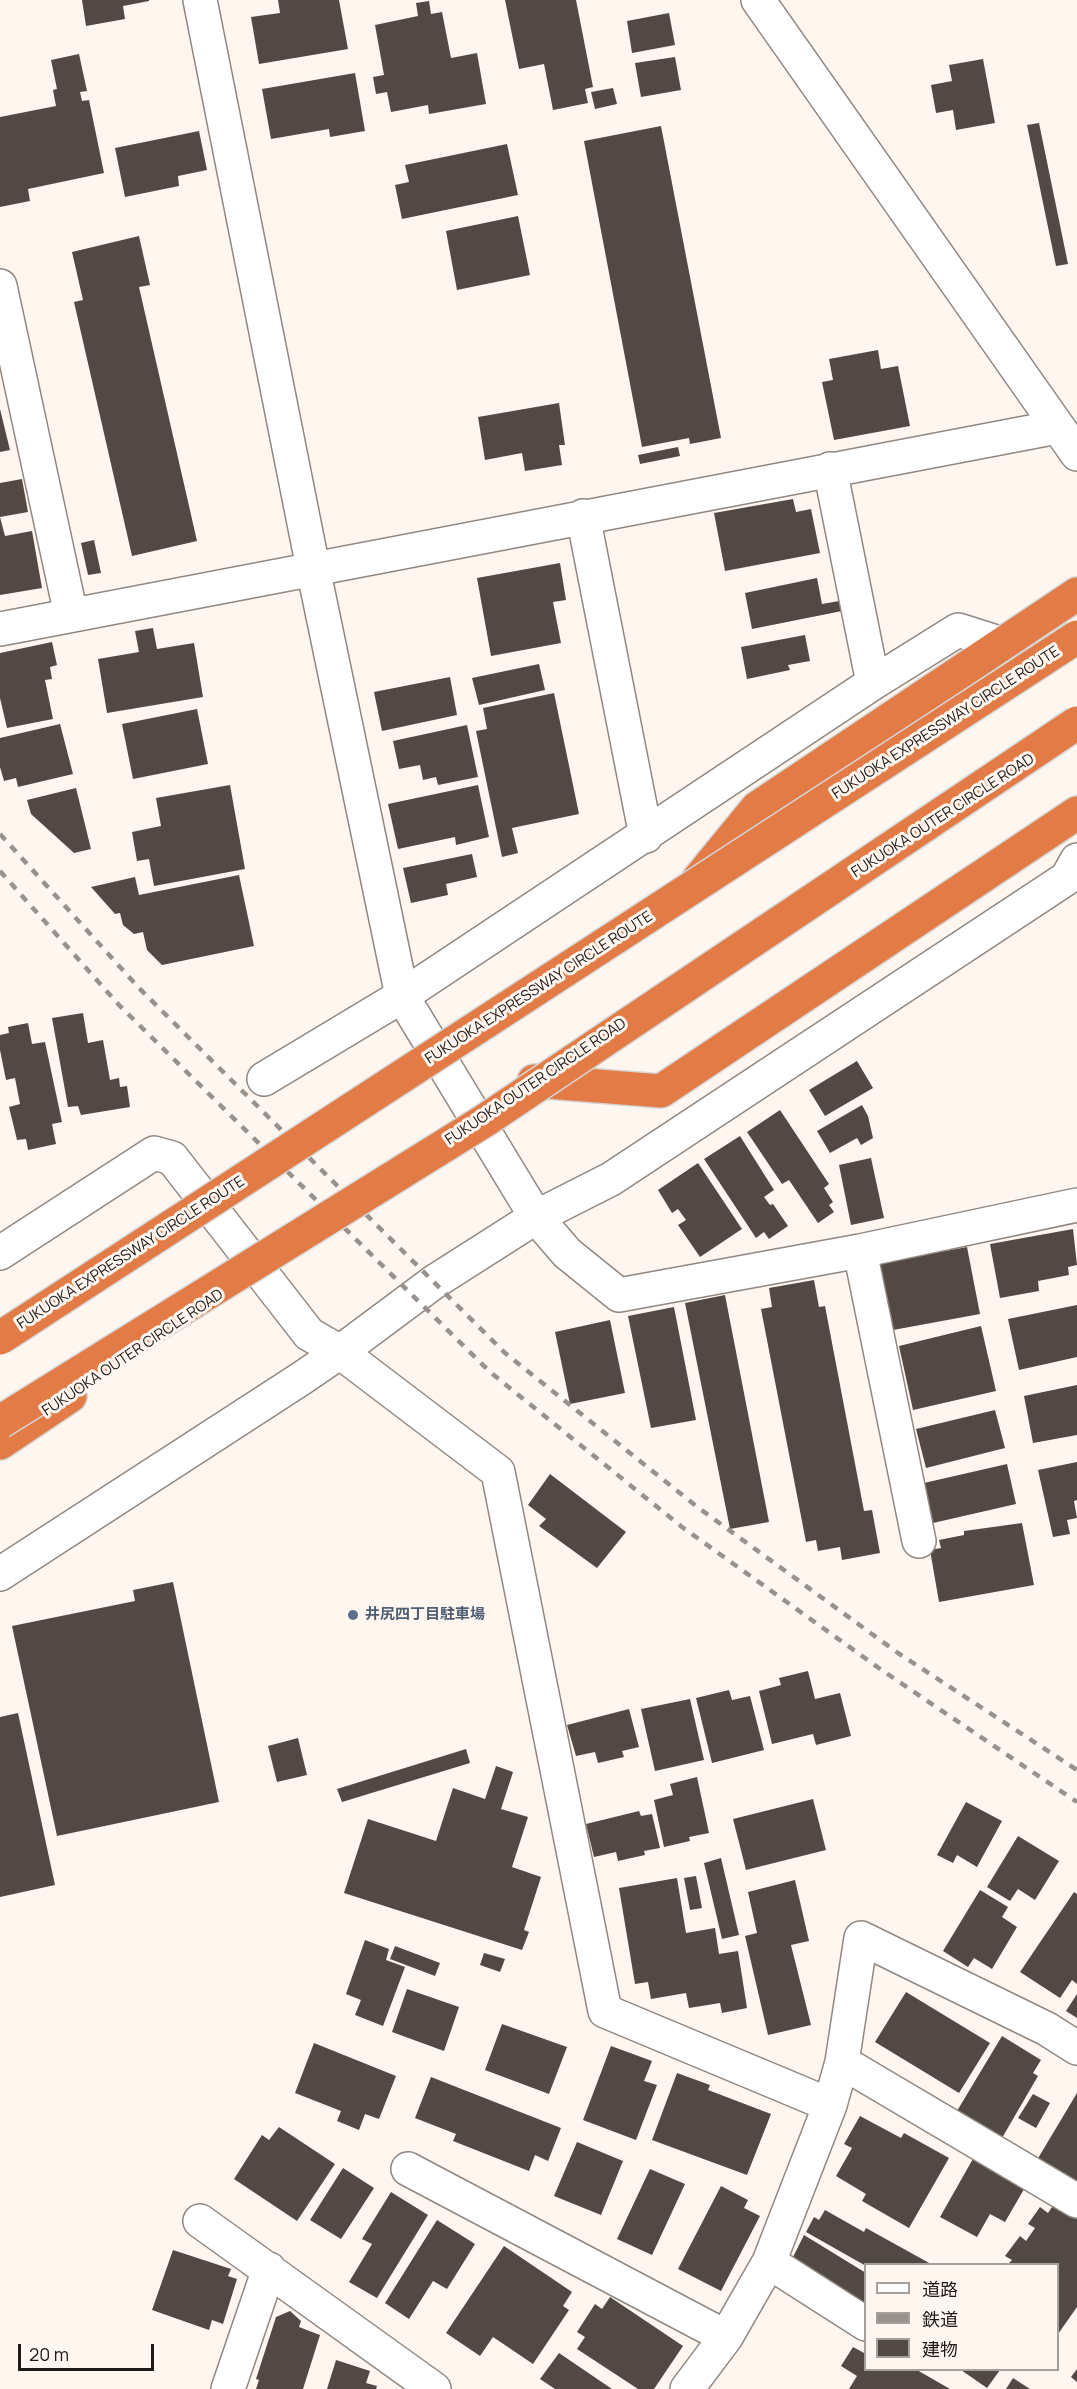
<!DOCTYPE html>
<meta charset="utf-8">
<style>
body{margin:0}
#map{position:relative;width:1077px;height:2389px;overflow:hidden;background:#fff6f0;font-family:Manrope,"Noto Sans JP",sans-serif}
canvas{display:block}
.legend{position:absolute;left:864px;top:2263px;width:195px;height:108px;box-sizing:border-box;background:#fff6f0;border:2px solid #a59e99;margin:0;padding:8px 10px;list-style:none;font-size:18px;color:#1e1a17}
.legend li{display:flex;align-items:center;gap:12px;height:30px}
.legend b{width:30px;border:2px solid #a59e99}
.scale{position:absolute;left:18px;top:2344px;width:136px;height:27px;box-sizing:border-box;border:3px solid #1e1a17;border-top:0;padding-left:8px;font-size:18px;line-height:21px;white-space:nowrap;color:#1e1a17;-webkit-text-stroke:4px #fff6f0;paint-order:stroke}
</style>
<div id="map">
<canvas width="1077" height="2389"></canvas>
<ul class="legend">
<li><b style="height:8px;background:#fff"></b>道路</li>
<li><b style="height:8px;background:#98918d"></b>鉄道</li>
<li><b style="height:16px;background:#524844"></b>建物</li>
</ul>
<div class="scale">20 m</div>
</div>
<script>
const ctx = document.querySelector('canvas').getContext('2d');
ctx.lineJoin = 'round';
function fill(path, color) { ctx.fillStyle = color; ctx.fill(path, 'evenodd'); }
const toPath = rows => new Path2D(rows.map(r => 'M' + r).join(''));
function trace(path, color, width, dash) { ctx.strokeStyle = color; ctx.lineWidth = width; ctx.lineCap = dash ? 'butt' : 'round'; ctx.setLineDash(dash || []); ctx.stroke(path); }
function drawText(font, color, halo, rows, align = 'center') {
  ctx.font = font + ' Manrope,"Noto Sans JP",sans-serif'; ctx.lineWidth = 6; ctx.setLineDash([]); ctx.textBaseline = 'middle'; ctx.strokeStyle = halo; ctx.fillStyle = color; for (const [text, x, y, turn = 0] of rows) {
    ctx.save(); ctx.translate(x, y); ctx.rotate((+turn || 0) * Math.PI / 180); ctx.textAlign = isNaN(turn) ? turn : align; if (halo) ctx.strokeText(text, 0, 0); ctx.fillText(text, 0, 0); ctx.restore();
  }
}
fill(toPath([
 [82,0,149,0,149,1,123,6,125,19,86,26],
 [278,0,339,0,348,49,259,64,251,17,280,13],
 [505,0,576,0,593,87,585,89,588,103,553,110,544,64,519,69],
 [429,1,431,14,442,12,451,58,477,53,486,104,429,114,428,105,391,112,387,92,376,94,373,77,384,75,375,25,418,16,416,3],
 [669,13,675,45,632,53,627,21],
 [79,54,87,91,80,92,82,101,89,100,104,173,28,189,30,201,0,207,0,117,56,106,53,90,57,89,51,60],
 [675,57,681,90,641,97,635,63],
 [983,59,995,123,956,130,953,110,936,113,931,85,952,81,949,65],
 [355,73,365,131,330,137,329,129,271,139,262,89],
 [613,88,617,104,595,109,591,92],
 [1039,123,1068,264,1056,266,1027,125],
 [661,126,721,438,690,444,689,438,642,447,584,141],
 [199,131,207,170,178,176,179,186,125,197,115,148],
 [507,144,518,195,402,219,395,185,409,182,405,165],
 [518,216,530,275,457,290,446,231],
 [139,236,150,285,139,287,197,541,132,556,74,302,83,300,72,252],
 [878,350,881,369,898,366,910,426,834,440,822,382,833,380,829,359],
 [559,403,565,445,559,445,562,465,525,471,522,453,485,460,478,417],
 [0,409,10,450,0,452],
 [678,447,680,456,640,464,638,455],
 [22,479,28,512,0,517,0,483],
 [793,499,796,512,811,509,820,553,725,571,714,513],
 [0,517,5,536,32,531,42,588,0,595],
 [94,540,101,573,88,575,81,543],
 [560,563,566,600,553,602,561,643,491,656,477,578],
 [817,578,822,604,839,601,842,611,752,629,745,593],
 [153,628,157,649,194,643,203,697,107,713,98,659,139,652,135,631],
 [805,635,810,661,788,665,790,670,747,679,741,647],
 [52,642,57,665,50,667,52,679,45,680,53,719,7,728,0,698,0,653],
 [539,664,545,690,479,705,472,678],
 [450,677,457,715,382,731,374,692],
 [554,693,579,814,512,828,518,853,502,857,476,731,487,729,483,708],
 [197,709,208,764,133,779,122,724],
 [60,724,73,774,18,787,16,778,4,781,0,767,0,738],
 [467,725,478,777,438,785,436,777,423,780,420,765,399,769,393,741],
 [230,785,245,869,154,886,149,859,137,861,132,832,161,826,156,798],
 [478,785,489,837,456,845,455,837,398,849,388,804],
 [76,788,91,849,74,853,31,814,27,800],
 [472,854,477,877,446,884,448,895,411,903,403,868],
 [239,875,254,946,162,965,147,950,143,932,134,934,123,925,120,913,115,914,91,887,135,877,139,895],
 [83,1013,88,1043,103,1040,110,1080,119,1078,120,1087,127,1086,130,1107,81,1115,78,1106,68,1107,52,1018],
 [28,1023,32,1044,45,1042,62,1122,52,1124,56,1144,28,1150,26,1139,17,1140,9,1107,20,1104,15,1078,6,1080,0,1050,0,1035,9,1033,8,1027],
 [857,1061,873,1088,825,1116,809,1090],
 [862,1105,868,1116,873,1138,861,1145,857,1138,830,1153,817,1131],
 [780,1110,829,1184,824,1188,833,1202,829,1205,834,1212,818,1223,789,1180,782,1184,747,1132],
 [740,1136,774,1190,764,1197,770,1205,773,1204,788,1226,769,1239,764,1232,756,1238,704,1159],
 [871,1158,884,1218,851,1225,839,1165],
 [698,1163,742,1229,700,1257,678,1225,686,1220,678,1209,672,1213,658,1190],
 [1073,1229,1077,1265,1068,1267,1069,1275,1038,1281,1039,1291,1000,1298,990,1244],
 [967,1247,980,1314,893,1330,880,1263],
 [814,1280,819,1307,825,1306,864,1511,872,1510,880,1553,842,1560,840,1547,818,1551,816,1540,806,1542,761,1309,772,1307,769,1288],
 [725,1295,769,1522,730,1529,685,1303],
 [1077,1305,1077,1357,1019,1370,1008,1319],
 [674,1307,696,1420,651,1428,628,1316],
 [610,1320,625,1393,570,1404,555,1332],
 [981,1326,996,1391,913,1410,899,1346],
 [1077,1385,1077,1435,1033,1443,1024,1396],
 [995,1410,1005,1448,926,1468,916,1429],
 [1077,1462,1077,1500,1074,1501,1077,1518,1067,1520,1070,1534,1053,1537,1038,1470],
 [1007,1464,1016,1504,933,1523,924,1483],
 [550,1474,626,1532,597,1568,539,1526,546,1519,528,1505],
 [1022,1523,1034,1585,939,1602,930,1550,941,1548,939,1540,964,1535,964,1531],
 [173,1582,219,1802,57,1836,12,1626,135,1601,133,1590],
 [808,1671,815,1699,840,1693,851,1736,816,1745,813,1734,772,1744,759,1691,781,1685,779,1678],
 [729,1690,732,1700,750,1696,764,1750,712,1763,696,1698],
 [690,1699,704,1760,655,1771,641,1709],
 [629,1709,639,1747,622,1751,624,1757,598,1763,595,1752,576,1756,567,1725],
 [18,1713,55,1885,0,1897,0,1717],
 [298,1738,307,1775,277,1782,268,1746],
 [466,1749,470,1763,342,1802,337,1789],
 [496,1766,513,1772,501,1809,528,1817,512,1867,541,1877,524,1930,529,1932,522,1950,344,1893,368,1819,436,1841,453,1788,485,1799],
 [697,1777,709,1833,689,1837,690,1841,664,1847,654,1800,673,1795,670,1784],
 [813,1799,826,1850,746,1870,733,1819],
 [966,1802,1002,1821,977,1867,957,1855,953,1863,937,1855],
 [639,1811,641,1816,652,1814,660,1848,644,1851,645,1855,618,1861,616,1852,594,1857,586,1824],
 [1018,1836,1059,1861,1035,1900,1018,1889,1010,1901,987,1887],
 [721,1858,739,1935,722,1939,704,1863],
 [696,1876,702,1908,690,1910,684,1878],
 [677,1878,686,1933,715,1928,719,1954,738,1951,747,2008,722,2013,720,2003,689,2008,686,1993,651,1999,648,1982,635,1984,619,1888],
 [795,1880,809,1941,791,1945,811,2025,768,2035,745,1936,757,1933,748,1892],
 [980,1890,1008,1907,1002,1917,1017,1927,992,1969,974,1958,968,1967,943,1951],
 [1074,1892,1077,1894,1077,1984,1072,1980,1060,1998,1020,1972],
 [365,1940,389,1949,386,1960,405,1967,383,2026,355,2015,361,2000,346,1994],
 [395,1946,440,1963,435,1976,390,1959],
 [484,1953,505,1959,500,1972,480,1965],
 [407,1989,459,2007,444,2051,392,2032],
 [906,1992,990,2043,959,2093,875,2042],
 [1077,1994,1077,2018,1066,2011],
 [502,2024,567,2047,549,2094,485,2070],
 [1002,2036,1041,2060,1033,2073,1038,2076,1002,2138,957,2111],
 [314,2043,396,2076,379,2119,365,2114,359,2130,337,2121,341,2111,295,2093],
 [611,2046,652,2061,644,2081,657,2085,636,2140,583,2120],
 [677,2073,710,2085,708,2090,771,2114,747,2175,652,2140],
 [431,2077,561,2128,548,2161,535,2155,529,2171,453,2141,456,2134,415,2118],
 [1077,2093,1077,2185,1037,2160],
 [1033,2094,1050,2103,1036,2128,1018,2118],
 [860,2116,901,2138,904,2133,949,2158,909,2228,862,2201,866,2194,836,2176,852,2148,844,2144],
 [279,2127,335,2164,297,2221,234,2179,262,2135,269,2140],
 [577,2142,623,2161,601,2215,554,2196],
 [978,2150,1030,2179,1005,2222,990,2214,977,2237,940,2217],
 [343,2168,374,2188,341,2239,310,2220],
 [650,2169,685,2184,652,2255,617,2239],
 [721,2186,748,2200,744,2208,760,2216,721,2291,678,2269],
 [391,2192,428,2215,377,2298,349,2282,372,2244,362,2239],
 [1059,2197,1077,2209,1077,2307,1058,2334,1058,2264,1008,2264,1012,2260,1005,2256,1020,2236,1026,2241,1035,2228,1028,2224,1040,2207,1048,2213],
 [825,2210,864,2232,866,2228,931,2264,866,2264,866,2266,806,2232,814,2217,819,2220],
 [437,2220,475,2244,447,2289,433,2281,409,2319,385,2303],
 [804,2235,866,2273,866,2319,789,2265],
 [504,2246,572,2292,563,2306,569,2310,533,2364,493,2337,480,2356,446,2333],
 [173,2250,231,2269,228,2276,237,2279,223,2324,212,2320,209,2330,152,2310],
 [610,2297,683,2346,654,2389,638,2389,577,2349,585,2337,577,2332,595,2304,602,2309],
 [290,2311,301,2321,299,2327,320,2335,303,2389,256,2389,259,2380,256,2379,276,2317],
 [853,2347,866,2354,866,2370,917,2370,950,2389,849,2389,857,2376,841,2366],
 [559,2353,612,2389,555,2389,540,2379],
 [336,2360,370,2371,366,2383,377,2386,376,2389,327,2389],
 [1077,2369,1077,2382,1071,2377],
 [961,2370,1000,2370,987,2388],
 [1013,2378,1030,2389,1006,2389]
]), '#524844');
const minor = toPath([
 [200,0,313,568,402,996,536,1217,567,1253,619,1295,860,1251,1077,1205],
 [758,0,1077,454],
 [0,286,71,615],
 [830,469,873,683],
 [583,516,646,836],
 [0,629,1057,427],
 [264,1079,402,996,873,683,958,630,1002,644],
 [860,1251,919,1541],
 [0,1253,154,1153,172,1158,309,1334,340,1352,498,1472,605,2011,830,2105],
 [0,1574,302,1378,340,1352,434,1282,536,1217,611,1179,1067,878,1077,860],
 [842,2062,1077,2201],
 [408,2169,726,2337],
 [200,2221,434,2389],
 [769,2262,866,2324],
 [228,2389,269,2269],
 [687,2389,726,2337,769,2262,830,2105,842,2062,861,1938,1047,2029,1077,2048]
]);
const highway = toPath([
 [698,880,757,808,1077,594],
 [534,1081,661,1091,1077,813],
 [0,1443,70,1396]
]);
trace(minor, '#918780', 36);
trace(highway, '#d6d6d5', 36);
trace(minor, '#fff', 33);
trace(highway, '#e27b45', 33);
trace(toPath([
 [0,834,139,988,505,1353,696,1506,898,1653,1077,1770],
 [0,871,119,1005,490,1372,682,1527,883,1671,1077,1802]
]), '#98918d', 4.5, [8, 8]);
const highwayBridge = toPath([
 [0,1338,1077,637],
 [0,1422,484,1121,1077,723]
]);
trace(highwayBridge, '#d6d6d5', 36, []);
trace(highwayBridge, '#e27b45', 33);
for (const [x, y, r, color] of [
 [353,1615,6,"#5c6f8a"]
]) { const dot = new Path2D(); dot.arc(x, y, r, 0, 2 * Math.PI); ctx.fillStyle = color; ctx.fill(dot); trace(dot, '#fff6f0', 2); }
drawText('15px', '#1e1a17', '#fff6f0', [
 ["FUKUOKA EXPRESSWAY CIRCLE ROUTE",946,723,-33],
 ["FUKUOKA OUTER CIRCLE ROAD",943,816,-33],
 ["FUKUOKA EXPRESSWAY CIRCLE ROUTE",539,988,-33],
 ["FUKUOKA OUTER CIRCLE ROAD",536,1082,-34],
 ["FUKUOKA EXPRESSWAY CIRCLE ROUTE",131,1253,-33],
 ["FUKUOKA OUTER CIRCLE ROAD",133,1353,-34]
]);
drawText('bold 15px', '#4e5e75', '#fff6f0', [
 ["井尻四丁目駐車場",365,1615]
], 'left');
</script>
